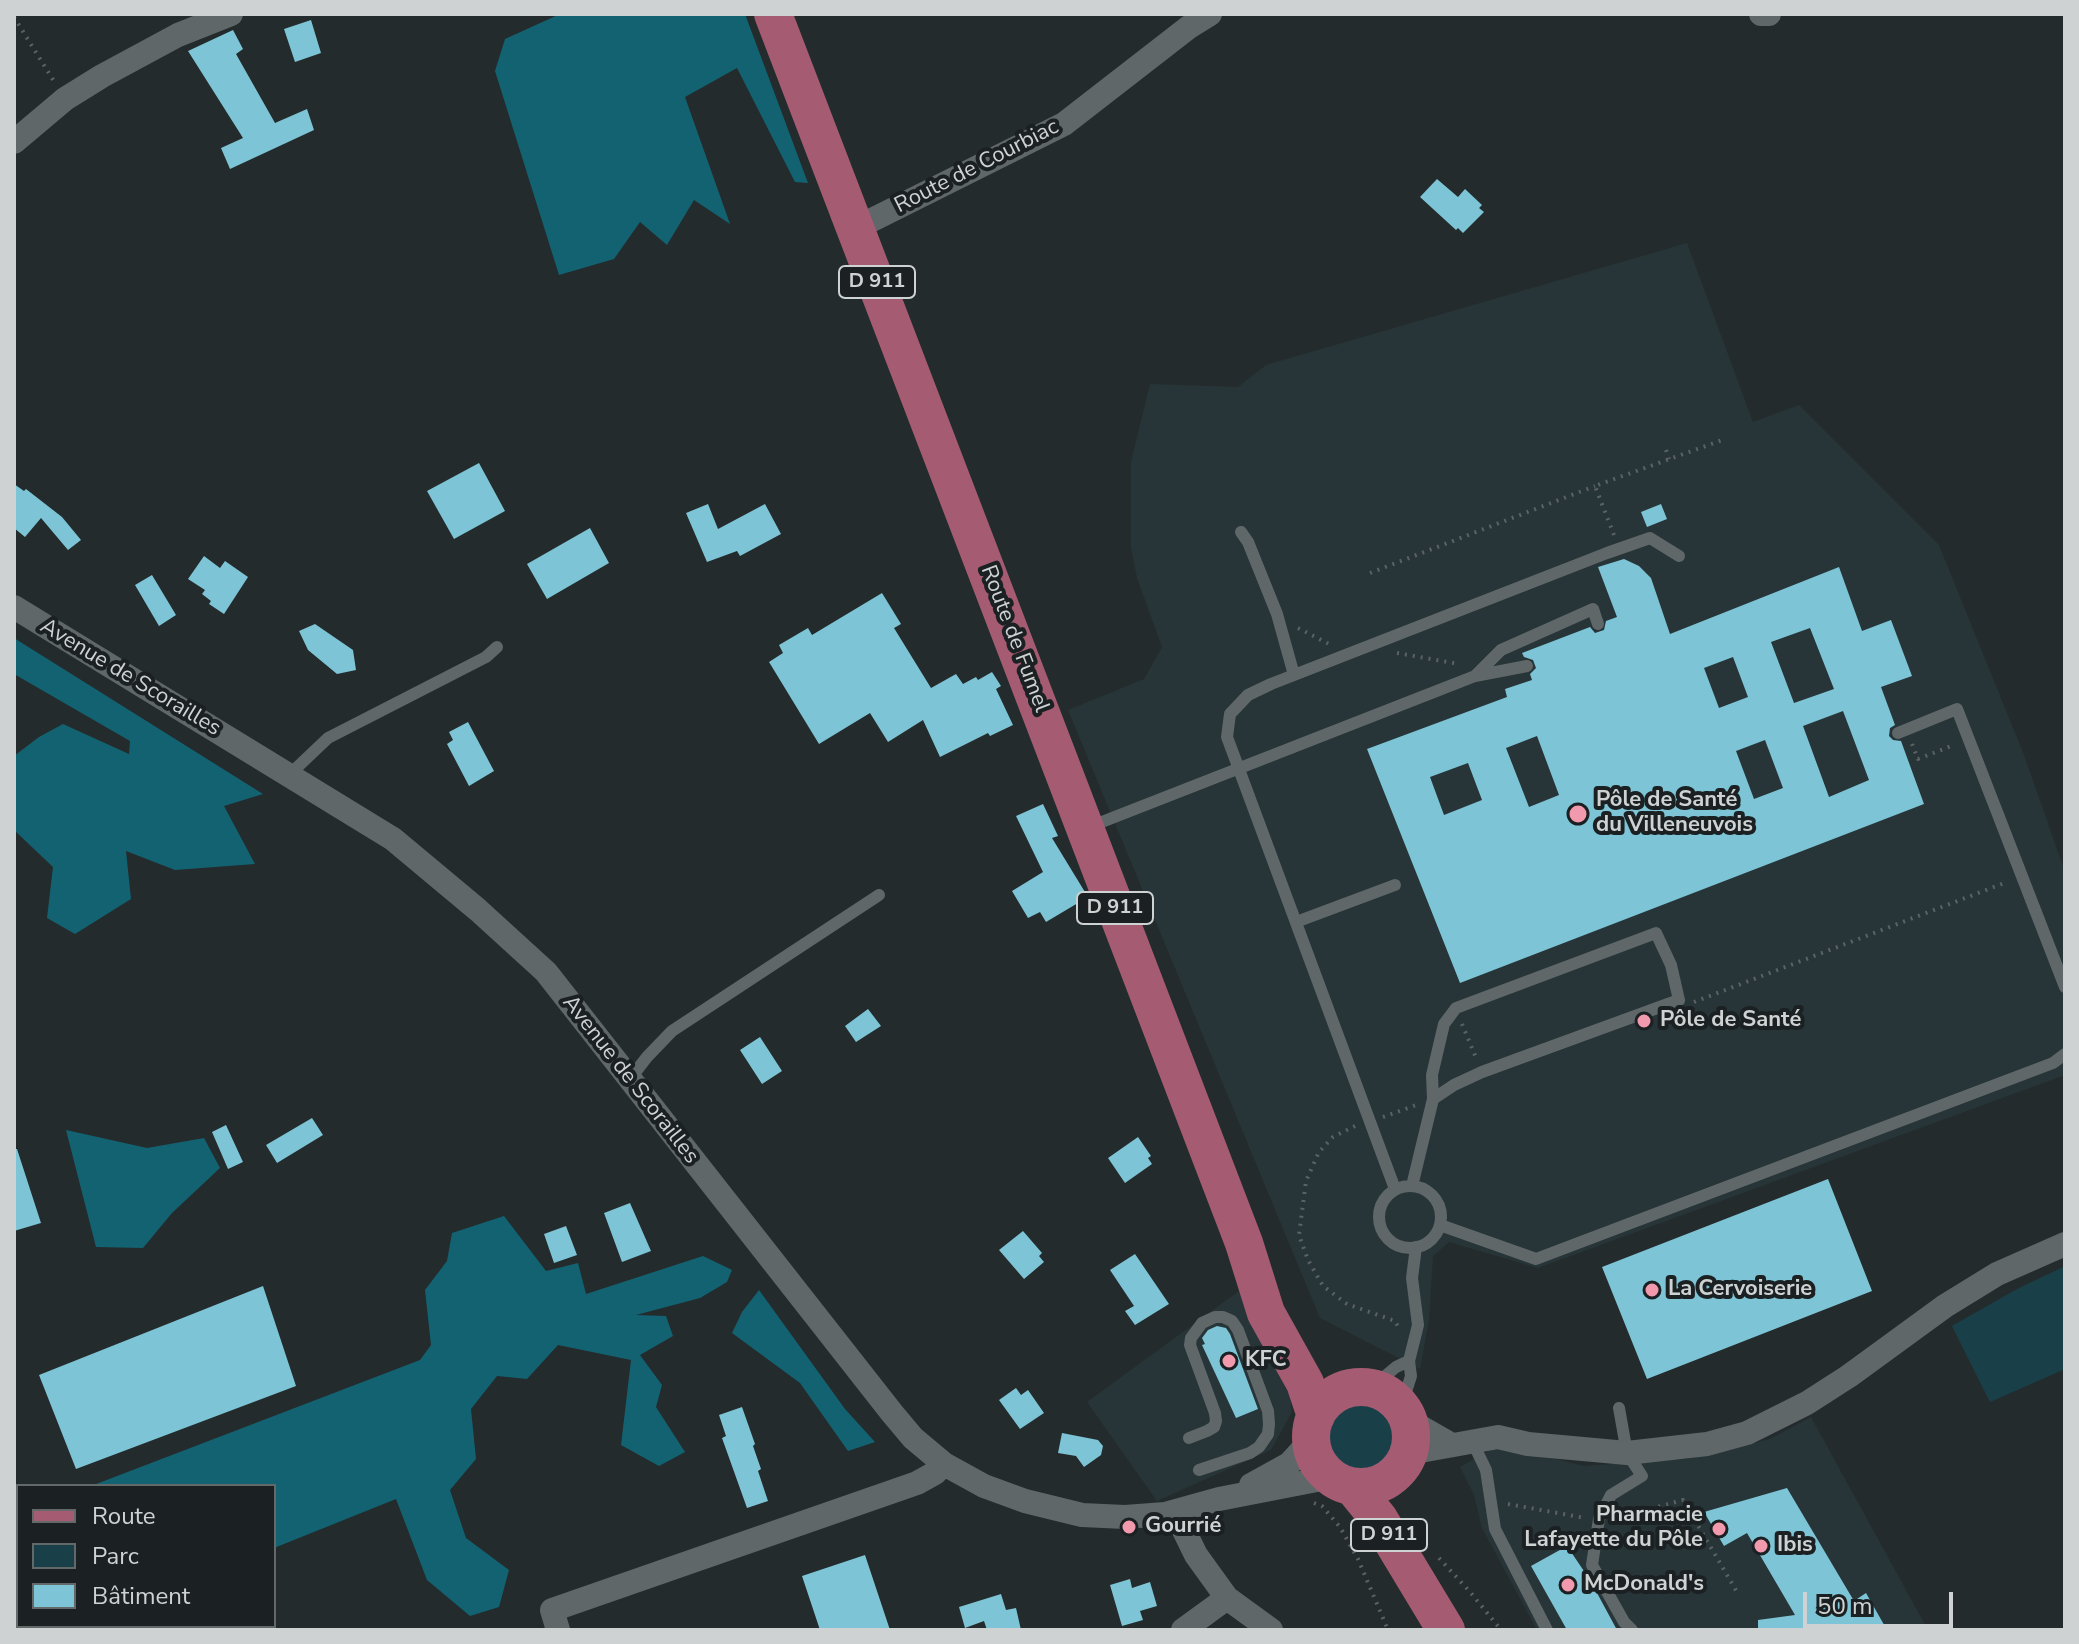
<!DOCTYPE html>
<meta charset="utf-8">
<style>
body{margin:0}
#map{position:relative;width:2079px;height:1644px;overflow:hidden;background:#242b2c;font-family:"Nunito Sans",sans-serif}
canvas{display:block}
.frame{position:absolute;inset:0;border:16px solid #ced2d3;pointer-events:none}
.legend{position:absolute;left:16px;top:1484px;width:260px;height:144px;box-sizing:border-box;background:#1b2123;border:2px solid #636869;margin:0;padding:10px 14px;list-style:none;font-size:24px;color:#ced2d3}
.legend li{display:flex;align-items:center;gap:16px;height:40px}
.legend b{width:40px;border:2px solid #636869}
.scale{position:absolute;left:1803px;top:1592px;width:150px;height:36px;box-sizing:border-box;border:4px solid #ced2d3;border-top:0;padding-left:10px;font-size:24px;line-height:28px;white-space:nowrap;color:#ced2d3;-webkit-text-stroke:6px #1b2123;paint-order:stroke}
</style>
<div id="map">
<canvas width="2079" height="1644"></canvas>
<div class="frame"></div>
<ul class="legend">
<li><b style="height:10px;background:#a55c72"></b>Route</li>
<li><b style="height:22px;background:#194049"></b>Parc</li>
<li><b style="height:22px;background:#7dc5d6"></b>Bâtiment</li>
</ul>
<div class="scale">50 m</div>
</div>
<script>
const ctx = document.querySelector('canvas').getContext('2d');
ctx.lineJoin = 'round';
function fill(path, color) { ctx.fillStyle = color; ctx.fill(path, 'evenodd'); }
const toPath = rows => new Path2D(rows.map(r => 'M' + r).join(''));
function trace(path, color, width, dash) { ctx.strokeStyle = color; ctx.lineWidth = width; ctx.lineCap = dash ? 'butt' : 'round'; ctx.setLineDash(dash || []); ctx.stroke(path); }
function drawText(font, color, halo, rows, align = 'center') {
  ctx.font = font + ' "Nunito Sans",sans-serif'; ctx.lineWidth = 8; ctx.setLineDash([]); ctx.textBaseline = 'middle'; ctx.strokeStyle = halo; ctx.fillStyle = color; for (const [text, x, y, turn = 0] of rows) {
    ctx.save(); ctx.translate(x, y); ctx.rotate((+turn || 0) * Math.PI / 180); ctx.textAlign = isNaN(turn) ? turn : align; if (halo) ctx.strokeText(text, 0, 0); ctx.fillText(text, 0, 0); ctx.restore();
  }
}
fill(toPath([
 [1687,243,1753,422,1799,405,1939,545,2024,755,2065,872,2065,1075,1538,1268,1449,1242,1433,1256,1429,1320,1420,1369,1320,1318,1068,710,1144,679,1162,647,1137,578,1131,548,1131,462,1150,384,1238,387,1266,365],
 [1239,1291,1290,1397,1292,1412,1271,1450,1157,1501,1087,1402],
 [1811,1417,1928,1630,1537,1630,1482,1528,1474,1495,1460,1467,1500,1444,1583,1466,1686,1459,1770,1439]
]), '#273538');
fill(toPath([
 [2065,1266,2065,1369,1990,1402,1952,1326,2017,1289],
 '1326 1438a37 37 0 1 1 74 0a37 37 0 1 1-74 0Z'
]), '#194049');
fill(toPath([
 [560,14,745,14,808,183,795,182,737,68,685,97,730,224,694,200,667,245,640,222,614,259,559,275,495,71,505,39],
 [14,638,263,794,224,806,255,864,175,870,126,851,131,899,75,934,47,918,53,867,14,830,14,756,39,737,63,724,129,754,130,741,14,674],
 [66,1130,147,1148,204,1138,220,1168,172,1213,143,1248,96,1247],
 [504,1216,546,1271,578,1263,586,1294,703,1256,732,1270,727,1282,700,1298,636,1315,666,1316,673,1336,640,1355,662,1385,656,1407,685,1452,659,1466,621,1445,631,1360,558,1345,527,1379,497,1376,471,1409,476,1459,450,1490,466,1538,509,1570,499,1607,470,1616,427,1580,396,1499,274,1548,274,1486,91,1486,420,1360,431,1345,425,1290,447,1261,452,1233],
 [759,1290,845,1409,875,1442,848,1451,800,1383,732,1333,742,1312],
 [18,1514,18,1626,79,1626,69,1630,14,1630,14,1516]
]), '#136272');
fill(toPath([
 [311,20,321,53,295,62,284,29],
 [233,30,243,49,236,54,275,123,307,109,314,130,230,169,221,148,243,138,188,51],
 [1437,179,1458,197,1465,189,1482,205,1479,208,1484,212,1463,233,1458,228,1456,230,1420,197],
 [479,463,505,511,454,539,427,491],
 [14,484,24,491,26,489,62,517,81,540,68,550,41,518,25,537,14,528],
 [708,504,718,529,765,504,781,534,740,556,737,551,707,562,686,513],
 [1661,504,1667,519,1647,527,1641,512],
 [590,528,609,563,547,599,527,564],
 [204,556,220,568,225,561,248,577,224,614,209,604,211,601,202,594,205,590,188,579],
 [1624,559,1639,566,1651,578,1670,634,1839,567,1862,631,1891,620,1912,676,1881,687,1895,725,1890,728,1889,736,1893,740,1901,741,1924,804,1460,983,1367,749,1507,697,1505,689,1532,680,1530,674,1536,668,1533,660,1524,657,1522,653,1590,627,1595,633,1604,630,1606,621,1617,617,1598,567],
 [1810,628,1834,689,1794,703,1771,642],
 [1733,657,1748,697,1719,708,1704,668],
 [1843,711,1869,780,1829,797,1803,726],
 [1537,736,1559,795,1529,807,1506,748],
 [1765,740,1783,788,1754,799,1736,751],
 [1468,763,1482,800,1444,815,1430,777],
 [152,575,176,615,159,626,135,585],
 [882,593,901,624,894,628,931,688,956,674,963,684,976,677,978,680,992,672,1001,686,996,689,1013,725,990,736,988,733,940,757,923,720,888,742,870,713,819,744,769,662,783,653,779,645,808,628,812,635],
 [315,624,353,650,356,670,337,674,308,650,299,631],
 [468,722,494,771,469,786,447,744,453,740,449,732],
 [1043,804,1058,836,1052,838,1088,897,1046,922,1040,912,1028,918,1012,891,1043,872,1016,816],
 [868,1009,881,1026,856,1042,845,1026],
 [760,1037,782,1071,762,1084,740,1050],
 [312,1118,323,1135,277,1163,266,1145],
 [226,1125,243,1162,228,1169,212,1132],
 [1138,1137,1151,1156,1148,1158,1152,1164,1125,1183,1108,1158],
 [14,1149,17,1149,41,1223,14,1231],
 [1828,1179,1872,1291,1647,1379,1602,1267],
 [630,1203,651,1251,622,1262,604,1213],
 [566,1226,577,1255,554,1263,544,1234],
 [1023,1231,1042,1253,1039,1256,1044,1262,1024,1279,999,1250],
 [1135,1254,1169,1304,1135,1325,1125,1311,1134,1306,1110,1270],
 [263,1286,296,1386,76,1469,39,1375],
 [1217,1326,1226,1328,1230,1334,1258,1409,1236,1418,1202,1345,1205,1344,1202,1338,1208,1330],
 [1016,1388,1021,1395,1028,1390,1044,1413,1020,1429,999,1400],
 [742,1407,755,1444,753,1446,761,1469,758,1471,768,1501,747,1508,722,1438,726,1436,719,1415],
 [1062,1433,1098,1440,1103,1446,1101,1455,1084,1467,1076,1456,1058,1453],
 [1787,1488,1854,1601,1866,1593,1887,1630,1758,1630,1758,1620,1795,1615,1747,1533,1724,1546,1704,1512],
 [1567,1546,1590,1580,1617,1630,1567,1630,1531,1566],
 [865,1555,890,1630,820,1630,802,1576],
 [1130,1579,1132,1588,1150,1582,1157,1606,1140,1611,1143,1620,1122,1626,1110,1585],
 [1001,1594,1006,1610,1016,1608,1021,1630,987,1630,984,1621,965,1628,959,1607]
]), '#7dc5d6');
trace(toPath([
 [14,17,55,83],
 [1666,450,1669,459],
 [1614,535,1595,486,1725,439],
 [1370,573,1595,486],
 [1298,628,1329,644],
 [1397,653,1459,664],
 [1912,744,1918,759,1954,745],
 [1694,1002,2007,882],
 [1462,1024,1477,1060],
 [1383,1117,1416,1105],
 [1355,1126,1333,1137,1319,1152,1306,1181,1299,1235,1308,1260,1323,1286,1347,1304,1395,1321,1400,1330],
 [1314,1503,1322,1506,1340,1527,1358,1559,1388,1630],
 [1508,1504,1585,1518],
 [1614,1520,1629,1521,1650,1509,1683,1500,1737,1592],
 [1439,1558,1471,1593,1501,1630]
]), '#5c6263', 4, [2, 6]);
trace(toPath([
 [1241,532,1248,542,1277,614,1294,675],
 [1475,676,1501,650,1593,609,1598,624],
 [1898,733,1957,709,2065,987],
 [289,775,328,738,486,657,497,647],
 [1089,827,1475,676,1527,666],
 [1296,922,1395,885],
 [630,1079,647,1057,672,1031,879,895],
 [1412,1186,1433,1099,1432,1075,1444,1024,1456,1008,1656,933,1671,965,1679,1000,1482,1072,1454,1085,1433,1099],
 '1379 1217a31 31 0 1 1 62 0a31 31 0 1 1-62 0Z',
 [1395,1189,1227,737,1230,714,1248,695,1271,684,1607,553,1650,538,1679,556],
 [1440,1225,1536,1259,2053,1063,2065,1054],
 [1371,1388,1396,1367,1409,1361],
 [1401,1408,1411,1376,1409,1361,1418,1325,1412,1278,1416,1247],
 [1619,1408,1627,1453,1642,1476,1611,1495,1599,1519,1592,1565,1624,1622,1632,1630],
 [1189,1438,1207,1431,1214,1427,1216,1421,1215,1413,1190,1345,1191,1338,1202,1323,1215,1317,1223,1317,1232,1321,1238,1330,1268,1411,1269,1424,1268,1434,1259,1447,1250,1453,1199,1470],
 [1473,1443,1486,1470,1495,1529,1547,1630]
]), '#5f6769', 12);
trace(toPath([
 [1761,14,1769,14],
 [14,142,65,99,102,76,178,35,231,14],
 [856,228,1064,124,1189,27,1210,14],
 [14,607,393,839,478,910,546,972,892,1413,913,1438,944,1464,984,1486,1025,1501,1082,1515,1125,1517,1165,1514,1219,1499,1332,1477],
 [1408,1420,1450,1444],
 [1409,1453,1498,1437,1528,1444,1627,1453,1707,1444,1747,1433,1807,1403,1849,1376,1945,1306,1997,1274,2065,1244],
 [1251,1485,1289,1464,1312,1439],
 [1175,1512,1196,1555,1227,1598,1271,1630],
 [558,1630,552,1610,917,1483,935,1473,944,1464],
 [1183,1630,1227,1598]
]), '#5f6769', 24);
trace(toPath([
 [773,14,1244,1243,1266,1313,1305,1383,1316,1416],
 '1311 1437a50 50 0 1 1 100 0a50 50 0 1 1-100 0Z',
 [1353,1487,1379,1519,1446,1630]
]), '#a55c72', 38);
for (const [x, y, r, color] of [
 [1578,814,10,"#f29aad"],
 [1644,1021,8,"#f29aad"],
 [1652,1290,8,"#f29aad"],
 [1229,1361,8,"#f29aad"],
 [1129,1527,8,"#f29aad"],
 [1719,1529,8,"#f29aad"],
 [1761,1546,8,"#f29aad"],
 [1568,1585,8,"#f29aad"]
]) { const dot = new Path2D(); dot.arc(x, y, r, 0, 2 * Math.PI); ctx.fillStyle = color; ctx.fill(dot); trace(dot, '#1b2123', 3); }
for (const [x, y, w] of [
 [877,282,76],
 [1115,908,76],
 [1389,1535,76]
]) { const box = new Path2D(); box.roundRect(x - w / 2, y - 16, w, 32, 6); ctx.fillStyle = '#1b2123'; ctx.fill(box); trace(box, '#ced2d3', 2); }
drawText('bold 20px', '#ced2d3', null, [
 ["D 911",877,282],
 ["D 911",1115,908],
 ["D 911",1389,1535]
]);
drawText('22px', '#ced2d3', '#1b2123', [
 ["Route de Courbiac",977,167,-27],
 ["Route de Fumel",1014,639,69],
 ["Avenue de Scorailles",130,678,31],
 ["Avenue de Scorailles",630,1080,52]
]);
drawText('bold 22px', '#ced2d3', '#1b2123', [
 ["Pôle de Santé",1596,801],
 ["du Villeneuvois",1596,826],
 ["Pôle de Santé",1660,1021],
 ["La Cervoiserie",1668,1290],
 ["KFC",1245,1361],
 ["Pharmacie",1703,1516,"right"],
 ["Lafayette du Pôle",1703,1541,"right"],
 ["Gourrié",1145,1527],
 ["Ibis",1777,1546],
 ["McDonald's",1584,1585]
], 'left');
</script>
